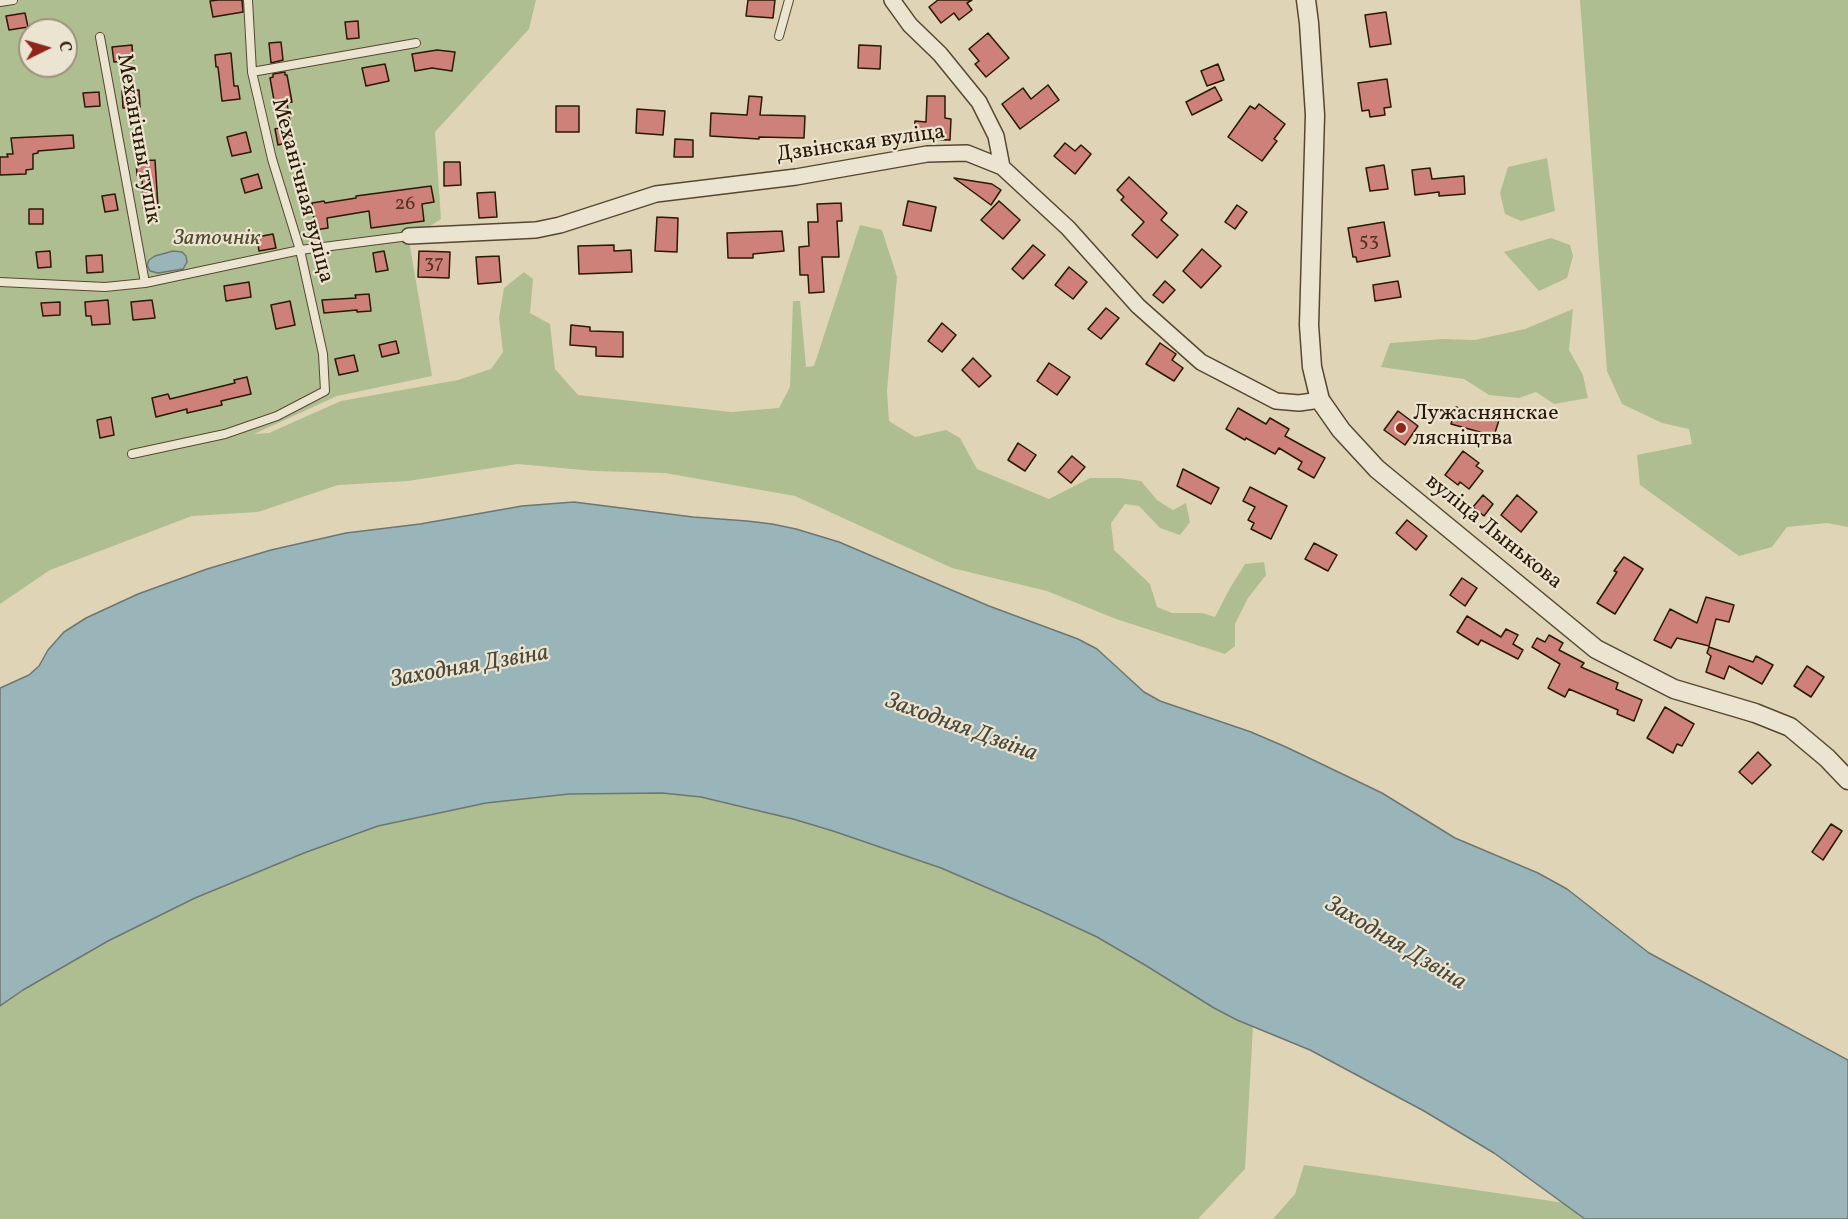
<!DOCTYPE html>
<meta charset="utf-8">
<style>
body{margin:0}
#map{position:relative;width:1848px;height:1219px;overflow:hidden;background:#dfd5b6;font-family:Vollkorn,serif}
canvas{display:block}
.north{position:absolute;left:18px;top:18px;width:60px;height:60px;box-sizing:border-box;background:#eae4d0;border:2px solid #9d927e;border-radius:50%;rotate:85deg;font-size:16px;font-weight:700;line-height:24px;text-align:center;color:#2a1803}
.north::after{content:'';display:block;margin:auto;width:21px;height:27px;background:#8f2418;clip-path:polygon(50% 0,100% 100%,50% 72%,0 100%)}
</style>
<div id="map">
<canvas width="1848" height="1219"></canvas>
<div class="north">С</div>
</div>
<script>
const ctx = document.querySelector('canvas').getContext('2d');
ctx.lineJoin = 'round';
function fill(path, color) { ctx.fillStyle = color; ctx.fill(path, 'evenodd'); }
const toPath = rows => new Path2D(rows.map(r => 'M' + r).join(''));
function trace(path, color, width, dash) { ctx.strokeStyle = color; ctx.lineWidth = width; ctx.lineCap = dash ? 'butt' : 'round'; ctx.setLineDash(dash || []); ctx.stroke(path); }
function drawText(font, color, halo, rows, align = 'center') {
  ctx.font = font + ' Vollkorn,serif'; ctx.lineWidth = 4.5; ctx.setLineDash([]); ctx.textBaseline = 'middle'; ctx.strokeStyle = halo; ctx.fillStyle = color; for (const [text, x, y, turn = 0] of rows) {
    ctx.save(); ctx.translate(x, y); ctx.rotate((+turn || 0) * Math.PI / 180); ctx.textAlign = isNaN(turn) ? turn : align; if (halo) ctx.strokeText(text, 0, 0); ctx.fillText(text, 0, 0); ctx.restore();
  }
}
fill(toPath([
 [0,0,536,0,529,29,435,132,441,219,409,240,432,376,337,396,254,434,269,433,341,401,458,380,491,369,503,352,499,318,504,288,524,272,533,279,530,313,550,324,555,369,578,395,731,412,779,408,790,387,793,301,800,301,806,367,814,366,860,225,882,230,897,277,887,391,889,421,915,437,946,430,960,438,977,469,1049,499,1090,478,1120,478,1141,481,1157,500,1173,510,1186,503,1190,522,1180,535,1160,528,1139,506,1125,504,1111,523,1114,550,1150,584,1157,607,1172,613,1202,613,1215,617,1230,588,1245,564,1264,562,1266,575,1248,598,1235,624,1235,646,1225,654,1116,619,1047,591,952,568,795,496,665,473,594,471,518,464,408,481,338,485,258,512,192,516,50,570,0,604],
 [30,30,66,30,66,66,30,66],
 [1580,0,1848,0,1848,527,1827,523,1787,527,1772,547,1739,556,1640,485,1637,455,1692,444,1689,429,1662,423,1622,404,1607,371],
 [1547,158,1555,211,1521,221,1505,214,1500,193,1508,167],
 [1551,238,1570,245,1573,256,1567,278,1539,291,1504,252],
 [1573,309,1569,350,1583,375,1588,398,1554,404,1536,392,1519,398,1489,395,1464,379,1381,367,1390,343,1443,339,1475,340,1525,329],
 [662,793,701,797,793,819,833,831,941,868,1039,910,1097,937,1237,1020,1253,1027,1245,1169,1198,1219,0,1219,0,1006,23,990,108,941,195,898,304,853,378,826,486,803,569,794],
 [1304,1165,1565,1203,1585,1219,1273,1219,1295,1194]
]), '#afbe90');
const water = toPath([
 [173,251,182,252,186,256,187,262,183,269,158,273,150,271,147,265,149,260,155,256,173,251],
 [574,502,693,517,747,521,772,524,796,529,839,542,989,606,1078,639,1097,649,1144,692,1160,701,1251,732,1286,747,1382,793,1455,838,1538,873,1567,889,1649,953,1848,1060,1848,1219,1585,1219,1494,1153,1424,1111,1310,1050,1237,1020,1214,1008,1145,965,1097,937,1039,910,941,868,833,831,793,819,701,797,662,793,569,794,486,803,378,826,304,853,195,898,108,941,23,990,0,1006,0,688,29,675,39,666,48,650,64,632,86,618,138,594,207,569,271,550,346,533,420,524,522,506,574,502]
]);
fill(water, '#99b5ba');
trace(water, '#6d7671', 1.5);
const building = toPath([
 [218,0,242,0,243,12,213,17,210,1,218,0],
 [748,0,775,0,773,18,746,16,748,0],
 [938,0,972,0,967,3,972,10,959,20,954,13,941,23,929,7,938,0],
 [1386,12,1391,44,1370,47,1365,15,1386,12],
 [25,13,28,27,9,30,6,16,25,13],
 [358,21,359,38,347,39,345,22,358,21],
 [988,33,1009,58,986,77,975,64,979,61,969,49,988,33],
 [281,42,283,60,271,63,269,43,281,42],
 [132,45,133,60,114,62,112,47,132,45],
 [859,45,881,46,880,69,858,68,859,45],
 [437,50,455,52,452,71,432,68,415,71,412,54,437,50],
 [231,53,234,86,238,86,240,99,222,101,218,67,216,67,215,55,231,53],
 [385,64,389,81,366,86,362,68,385,64],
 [1218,64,1224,80,1207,86,1201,71,1218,64],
 [285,72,285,75,287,75,292,102,287,103,293,141,278,145,275,129,279,128,270,78,273,77,273,74,285,72],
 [1387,79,1391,107,1384,108,1385,115,1370,117,1369,110,1362,111,1358,83,1387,79],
 [1048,85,1059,100,1020,129,1002,104,1023,88,1031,99,1048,85],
 [1215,87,1222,100,1192,115,1186,102,1215,87],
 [139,90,140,107,123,108,122,91,139,90],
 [99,92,100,106,85,107,83,93,99,92],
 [749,96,762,97,760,115,805,116,804,138,759,137,759,139,710,136,711,113,747,115,749,96],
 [927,96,945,96,945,118,951,119,950,140,914,139,915,121,926,122,927,96],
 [1259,104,1285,124,1274,139,1277,141,1262,161,1228,137,1250,106,1255,109,1259,104],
 [556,106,579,106,579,132,556,132,556,106],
 [637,109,665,111,663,135,636,133,637,109],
 [246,132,251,152,232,156,227,137,246,132],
 [73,135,74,148,38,151,38,153,33,154,33,169,26,170,26,174,0,175,0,157,8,157,7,154,13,154,11,138,73,135],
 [675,139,693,140,693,157,674,157,675,139],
 [1065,143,1075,151,1081,145,1091,154,1075,174,1054,156,1065,143],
 [155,160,158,207,143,208,142,174,137,175,136,161,155,160],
 [444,162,460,162,461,185,444,186,444,162],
 [1384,165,1388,189,1370,191,1366,168,1384,165],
 [1430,168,1432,179,1464,176,1465,194,1439,196,1439,192,1415,195,1412,170,1430,168],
 [258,174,262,188,245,193,241,179,258,174],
 [1129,177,1167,213,1161,220,1178,235,1157,258,1132,235,1144,222,1121,200,1124,197,1117,190,1129,177],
 [954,178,992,184,1001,190,991,205,954,178],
 [431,186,434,202,422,204,424,221,371,228,369,211,327,218,328,228,315,230,312,203,324,201,325,203,356,198,356,196,431,186],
 [495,192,497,217,479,218,477,193,495,192],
 [115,194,118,210,105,212,102,196,115,194],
 [908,201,936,207,931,231,903,225,908,201],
 [999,201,1020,220,1003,239,981,220,999,201],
 [841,203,842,221,837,221,839,257,822,257,824,292,809,293,808,275,800,275,799,247,809,246,808,222,818,222,817,204,841,203],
 [1237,205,1247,212,1235,229,1225,222,1237,205],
 [29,209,43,209,43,224,29,224,29,209],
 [657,217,678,218,677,252,655,251,657,217],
 [1384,222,1390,256,1357,262,1356,257,1353,257,1348,228,1384,222],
 [782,231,784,251,753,254,753,258,728,258,727,233,782,231],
 [273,234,276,248,259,251,257,237,273,234],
 [614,245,614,251,631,250,632,272,579,274,578,246,614,245],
 [1033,245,1045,255,1023,279,1012,269,1033,245],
 [1202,249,1221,266,1201,288,1183,271,1202,249],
 [50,251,51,267,38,268,36,252,50,251],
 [384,251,388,270,376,272,373,253,384,251],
 [419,251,450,252,449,278,418,277,419,251],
 [102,255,103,272,87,273,86,256,102,255],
 [499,256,501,282,478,284,476,257,499,256],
 [1069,267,1087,282,1073,299,1055,285,1069,267],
 [1165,281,1175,290,1163,303,1153,295,1165,281],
 [1398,281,1401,297,1375,301,1373,285,1398,281],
 [249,282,251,297,226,301,224,286,249,282],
 [369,294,371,311,357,312,357,310,324,313,322,300,356,298,355,295,369,294],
 [108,300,110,324,92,325,91,316,86,316,85,302,108,300],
 [152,300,155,318,133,320,131,302,152,300],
 [290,301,295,325,276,329,271,305,290,301],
 [60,302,60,315,43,316,41,303,60,302],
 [1106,308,1119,318,1101,339,1088,329,1106,308],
 [942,323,956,335,942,352,928,341,942,323],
 [571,325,590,327,590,331,623,332,623,357,596,356,596,347,570,345,571,325],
 [396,341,399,353,382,357,379,345,396,341],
 [1160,343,1176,354,1172,360,1183,368,1174,381,1146,364,1160,343],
 [354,355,358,371,339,375,335,359,354,355],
 [973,358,991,376,979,387,962,370,973,358],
 [1049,363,1070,377,1057,395,1037,381,1049,363],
 [247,377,251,394,221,401,222,405,187,413,187,409,156,417,152,398,168,394,170,399,235,383,234,380,247,377],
 [1456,407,1499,420,1494,436,1451,424,1456,407],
 [1238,408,1266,424,1270,418,1289,429,1285,436,1325,458,1314,478,1298,469,1302,462,1279,448,1275,454,1246,438,1245,440,1226,429,1238,408],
 [1398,411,1418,426,1405,445,1384,430,1398,411],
 [111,417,114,435,100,438,97,420,111,417],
 [1018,443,1036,455,1025,471,1008,460,1018,443],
 [1463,451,1479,463,1476,466,1483,471,1469,489,1460,482,1458,485,1445,475,1463,451],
 [1072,456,1085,467,1071,483,1058,472,1072,456],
 [1183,469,1219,488,1211,504,1177,486,1183,469],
 [1250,487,1287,506,1271,539,1251,529,1254,523,1248,520,1255,507,1243,501,1250,487],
 [1483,495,1493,504,1484,516,1473,507,1483,495],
 [1517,495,1537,512,1521,532,1501,515,1517,495],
 [1407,520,1427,536,1416,550,1396,533,1407,520],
 [1314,543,1337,555,1328,571,1305,559,1314,543],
 [1624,557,1643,569,1615,614,1597,603,1617,572,1614,571,1624,557],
 [1462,578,1477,588,1465,606,1450,595,1462,578],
 [1706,597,1734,605,1729,622,1716,619,1709,646,1677,638,1671,648,1654,640,1670,609,1697,623,1706,597],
 [1467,616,1501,637,1506,629,1518,635,1513,644,1523,650,1518,659,1481,640,1478,645,1457,632,1467,616],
 [1549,635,1563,643,1559,650,1584,663,1581,667,1618,683,1616,689,1642,700,1634,721,1617,714,1618,710,1569,689,1565,697,1548,688,1560,664,1532,647,1537,638,1545,642,1549,635],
 [1709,647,1753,662,1756,656,1773,665,1762,684,1729,666,1724,679,1706,672,1711,656,1707,653,1709,647],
 [1807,666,1824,677,1811,697,1794,686,1807,666],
 [1665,707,1694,724,1682,746,1677,744,1673,753,1647,738,1665,707],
 [1758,752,1771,765,1752,784,1739,772,1758,752],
 [1831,824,1842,831,1823,860,1812,852,1831,824]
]);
fill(building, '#cd8179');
trace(building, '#2a1803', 1.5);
const service = toPath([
 [0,2,13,0],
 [779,36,789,0],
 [100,37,145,283],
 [252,72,416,43],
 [0,282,105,287,145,283,300,250,409,236],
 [132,454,225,434,277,416,325,391,323,354,300,250,272,159,252,72,248,0]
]);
const minor = toPath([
 [892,0,910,25,940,54,979,102,996,136,1002,167],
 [409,236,536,230,560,225,656,194,796,177,927,154,967,153,1002,167,1068,228,1138,306,1201,362,1276,401,1299,403,1320,400]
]);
const tertiary = toPath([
 [1306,0,1309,23,1315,115,1309,325,1312,367,1320,400,1341,430,1377,469,1596,649,1674,689,1755,713,1790,727,1827,758,1848,780]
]);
trace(service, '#574730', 10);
trace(minor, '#574730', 18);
trace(tertiary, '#574730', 21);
trace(service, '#eae4d0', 8);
trace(minor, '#eae4d0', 15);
trace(tertiary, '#eae4d0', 18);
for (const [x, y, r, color] of [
 [1401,428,6,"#8f2418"]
]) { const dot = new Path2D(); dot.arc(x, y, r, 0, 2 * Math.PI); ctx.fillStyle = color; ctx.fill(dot); trace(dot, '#eae4d0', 2); }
drawText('20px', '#533220', null, [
 ["26",405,205],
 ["53",1369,242],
 ["37",434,264]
]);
drawText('22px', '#2a1803', '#eae4d0', [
 ["Механічны тупік",137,139,80],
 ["Дзвінская вуліца",861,145,-8],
 ["Механічная вуліца",301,191,75],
 ["вуліца Лынькова",1493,533,39]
]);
drawText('italic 22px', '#524a2d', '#eae4d0', [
 ["Заточнік",217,240]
]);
drawText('22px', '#2a1803', '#eae4d0', [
 ["Лужаснянскае",1413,415],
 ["лясніцтва",1413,440]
], 'left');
drawText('italic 24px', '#4b473a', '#eae4d0', [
 ["Заходняя Дзвіна",470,668,-10],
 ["Заходняя Дзвіна",961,729,20],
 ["Заходняя Дзвіна",1395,945,31]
]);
</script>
